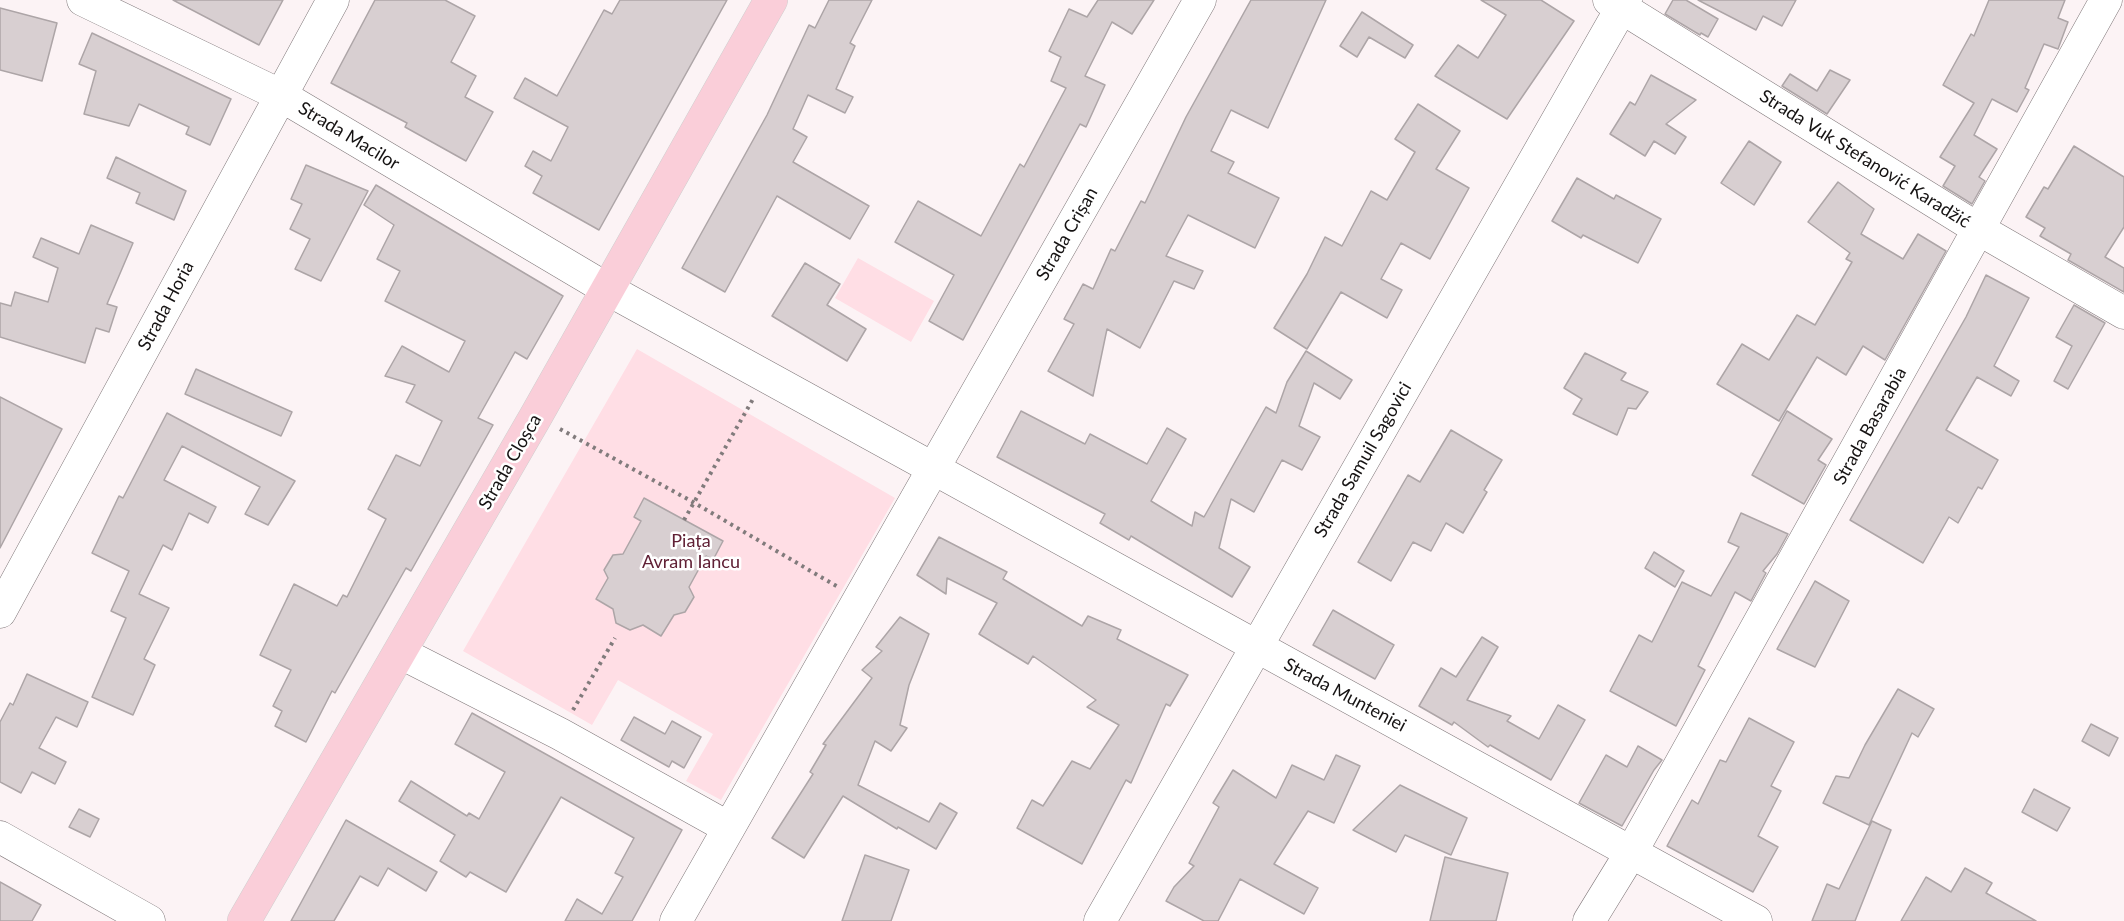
<!DOCTYPE html>
<meta charset="utf-8">
<style>
body{margin:0}
canvas{display:block;background:#fcf3f5}
</style>
<canvas width="2124" height="921"></canvas>
<script>
const ctx = document.querySelector('canvas').getContext('2d');
ctx.lineJoin = 'round';
function fill(path, color) { ctx.fillStyle = color; ctx.fill(path, 'evenodd'); }
const toPath = rows => new Path2D(rows.map(r => 'M' + r).join(''));
function trace(path, color, width, dash) { ctx.strokeStyle = color; ctx.lineWidth = width; ctx.lineCap = dash ? 'butt' : 'round'; ctx.setLineDash(dash || []); ctx.stroke(path); }
function drawText(font, color, halo, rows, align = 'center') {
  ctx.font = font + ' Lato,sans-serif'; ctx.lineWidth = 5; ctx.setLineDash([]); ctx.textBaseline = 'middle'; ctx.strokeStyle = halo; ctx.fillStyle = color; for (const [text, x, y, turn = 0] of rows) {
    ctx.save(); ctx.translate(x, y); ctx.rotate((+turn || 0) * Math.PI / 180); ctx.textAlign = isNaN(turn) ? turn : align; if (halo) ctx.strokeText(text, 0, 0); ctx.fillText(text, 0, 0); ctx.restore();
  }
}
fill(toPath([
 [858,258,934,301,911,342,835,298],
 [637,349,895,498,721,800,686,781,713,734,618,680,592,725,463,651]
]), '#ffdee5');
const building = toPath([
 [173,0,283,0,259,45,173,0],
 [375,0,445,0,475,16,451,62,476,76,465,97,493,112,466,161,405,127,407,123,331,83,375,0],
 [620,0,727,0,599,230,533,193,542,176,525,166,533,151,551,161,568,127,514,98,525,78,557,96,604,10,612,14,620,0],
 [829,0,872,0,850,43,855,46,836,89,853,97,845,113,808,95,793,129,807,137,793,162,869,206,850,239,777,196,725,292,682,268,767,115,809,25,815,28,829,0],
 [1098,0,1154,0,1132,34,1112,22,1085,76,1105,85,1086,127,1080,124,963,340,929,321,954,275,895,242,918,201,981,236,1020,164,1024,167,1066,88,1051,81,1061,57,1049,51,1069,9,1087,17,1098,0],
 [1251,0,1326,0,1268,128,1231,110,1211,151,1234,162,1228,173,1279,198,1255,248,1188,215,1166,256,1203,271,1194,289,1174,281,1140,348,1107,329,1093,396,1048,371,1074,324,1064,319,1083,284,1093,289,1111,249,1115,251,1141,201,1145,203,1186,117,1251,0],
 [1481,0,1541,0,1574,21,1507,119,1435,76,1458,45,1478,58,1506,15,1481,0],
 [1673,0,1686,0,1718,19,1708,37,1701,33,1700,35,1665,14,1673,0],
 [1698,0,1796,0,1782,26,1763,16,1756,30,1698,0],
 [1989,0,2065,0,2058,18,2068,22,2058,49,2044,44,2025,88,2029,90,2017,112,1992,99,1974,135,1997,149,1979,177,1985,181,1972,204,1943,186,1955,166,1940,157,1974,103,1943,85,1971,34,1974,36,1989,0],
 [0,8,57,23,42,81,0,70,0,8],
 [1362,12,1413,45,1405,58,1369,37,1357,57,1340,46,1362,12],
 [92,33,231,99,210,145,186,134,189,127,139,104,129,126,84,114,96,71,79,64,92,33],
 [1830,70,1850,80,1827,114,1782,86,1790,74,1817,91,1830,70],
 [1651,75,1696,100,1666,124,1686,137,1675,154,1654,141,1645,156,1610,134,1630,102,1635,105,1651,75],
 [1418,104,1460,131,1436,169,1469,188,1430,259,1401,243,1381,279,1402,290,1387,318,1341,292,1307,349,1274,328,1307,274,1325,237,1342,246,1371,191,1387,200,1415,152,1395,139,1418,104],
 [1749,141,1781,162,1754,205,1721,183,1749,141],
 [2074,146,2124,177,2124,227,2105,257,2124,268,2124,292,2068,260,2071,254,2040,236,2045,228,2026,217,2044,187,2048,189,2074,146],
 [116,157,186,191,174,220,136,203,140,193,107,178,116,157],
 [306,165,368,191,321,281,295,269,310,239,290,229,302,204,291,199,306,165],
 [1577,178,1614,199,1616,195,1661,219,1638,263,1583,235,1581,238,1552,221,1577,178],
 [1838,182,1874,209,1861,234,1903,259,1918,234,1946,251,1885,360,1863,346,1846,375,1817,357,1779,421,1717,384,1742,344,1769,360,1797,315,1815,325,1852,262,1846,259,1850,253,1808,222,1838,182],
 [376,185,563,296,527,359,515,352,478,418,493,425,411,571,406,568,335,693,332,691,306,742,275,726,282,711,273,706,291,670,260,655,294,584,337,606,343,595,347,597,386,519,368,509,396,455,420,466,442,421,406,402,415,385,385,376,402,346,449,372,465,341,385,301,400,271,377,259,394,225,364,205,376,185],
 [91,225,133,243,107,304,117,307,109,332,96,328,85,363,0,337,0,303,11,306,15,292,48,302,58,268,33,257,41,238,79,254,91,225],
 [805,263,840,284,827,305,866,329,847,361,772,316,805,263],
 [1986,275,2029,298,1994,366,2019,381,2011,396,1977,377,1946,430,1998,460,1982,489,1978,487,1958,523,1949,517,1923,563,1850,520,1966,317,1986,275],
 [2074,305,2105,323,2068,389,2054,381,2072,346,2056,337,2074,305],
 [1306,351,1352,380,1340,399,1314,383,1299,426,1320,437,1302,470,1282,460,1254,512,1231,499,1219,548,1250,567,1232,597,1131,536,1129,540,1100,523,1105,514,997,457,1021,411,1085,444,1090,434,1147,464,1167,428,1186,439,1151,501,1192,526,1195,512,1204,517,1266,407,1276,413,1287,382,1306,351],
 [1585,353,1626,373,1621,380,1648,392,1636,409,1628,408,1617,435,1573,414,1582,399,1564,388,1585,353],
 [196,369,292,412,281,436,185,394,196,369],
 [0,397,62,429,0,548,0,397],
 [1787,411,1832,439,1818,460,1826,465,1804,504,1752,475,1787,411],
 [167,413,295,481,268,525,245,514,260,487,182,446,164,480,216,507,208,523,189,513,172,550,163,545,139,594,169,608,144,659,155,665,133,715,92,697,126,618,111,611,129,571,92,553,119,496,123,498,167,413],
 [1451,430,1502,460,1484,490,1487,492,1463,533,1446,523,1431,551,1413,542,1391,581,1358,562,1408,475,1420,482,1451,430],
 [644,498,723,541,713,560,706,556,689,587,694,597,685,612,674,615,661,636,643,625,630,630,616,623,613,609,596,599,608,578,604,570,613,555,623,554,641,521,634,517,644,498],
 [1741,513,1788,534,1777,554,1763,571,1766,573,1751,601,1735,592,1698,666,1705,670,1676,726,1610,691,1639,635,1652,642,1682,582,1711,596,1739,547,1728,542,1741,513],
 [939,537,1007,572,1003,579,1082,626,1088,616,1121,630,1117,639,1188,675,1170,706,1166,704,1131,783,1126,780,1082,864,1017,828,1032,800,1043,806,1072,761,1090,769,1119,725,1087,707,1096,700,1033,656,1028,664,979,634,997,603,947,578,946,594,917,575,939,537],
 [1654,552,1684,571,1675,587,1645,568,1654,552],
 [1815,581,1849,601,1815,667,1777,649,1815,581],
 [1333,610,1394,645,1375,679,1313,645,1333,610],
 [900,617,929,634,909,685,900,725,907,728,891,751,875,741,858,785,929,822,940,803,957,813,936,849,898,827,897,829,843,796,804,858,772,838,813,774,810,772,826,745,823,744,872,678,862,670,882,651,876,647,900,617],
 [1482,637,1498,647,1467,700,1511,716,1507,721,1539,739,1558,705,1585,720,1551,780,1490,745,1488,747,1454,722,1452,725,1419,706,1441,668,1456,677,1482,637],
 [27,674,88,702,77,727,56,717,39,748,66,762,55,784,32,772,21,793,0,782,0,722,10,703,13,705,27,674],
 [1898,689,1934,709,1918,737,1912,733,1869,825,1823,803,1836,776,1849,778,1865,745,1898,689],
 [472,713,682,830,632,921,565,921,577,899,602,914,623,877,615,873,634,838,561,797,506,892,470,872,466,877,440,861,455,835,399,801,411,781,467,816,469,813,479,819,505,772,455,744,472,713],
 [634,717,665,734,672,721,701,737,684,768,672,761,669,767,621,740,634,717],
 [1749,718,1794,742,1771,786,1781,791,1758,836,1778,847,1753,892,1667,846,1692,800,1698,804,1720,760,1726,762,1749,718],
 [2091,724,2118,738,2109,756,2082,741,2091,724],
 [1638,746,1662,760,1654,770,1622,826,1579,803,1606,755,1627,767,1638,746],
 [1336,755,1360,766,1334,823,1308,811,1274,864,1318,888,1304,914,1240,879,1218,921,1204,921,1166,901,1174,887,1194,866,1189,863,1219,807,1213,803,1233,770,1276,798,1292,765,1324,780,1336,755],
 [1400,785,1467,818,1451,855,1405,835,1396,852,1353,830,1400,785],
 [2034,789,2070,808,2057,831,2022,812,2034,789],
 [79,809,99,819,90,837,69,827,79,809],
 [346,820,437,872,426,891,388,868,378,886,360,876,334,921,291,921,346,820],
 [1872,821,1891,830,1855,921,1812,921,1827,884,1839,889,1872,821],
 [865,855,909,870,891,921,842,921,865,855],
 [1445,857,1508,873,1496,921,1430,921,1445,857],
 [1965,868,1992,883,1986,893,2036,921,1901,921,1926,877,1951,892,1965,868],
 [0,882,41,905,32,921,0,921,0,882]
]);
fill(building, '#d8cfd1');
trace(building, '#ada5a7', 1.5);
const minor = toPath([
 [83,0,280,95,607,289,1756,921],
 [1609,0,1980,230,2124,313],
 [0,612,333,0],
 [401,653,560,734,729,828],
 [0,837,149,921],
 [676,921,1200,0],
 [1100,921,1626,0],
 [1589,921,1632,851,2106,0]
]);
const major = toPath([
 [244,921,536,416,771,0]
]);
trace(minor, '#7f7779', 33);
trace(major, '#d0d0d0', 34);
trace(toPath([
 [560,429,693,502,838,587],
 [684,520,753,399],
 [573,710,615,638]
]), '#817b7c', 4, [3, 4.5]);
trace(minor, '#fff', 32);
trace(major, '#faced9', 33);
drawText('18px', '#151212', '#fff', [
 ["Strada Macilor",349,136,31],
 ["Strada Vuk Stefanović Karadžić",1865,159,32],
 ["Strada Crișan",1067,234,-60],
 ["Strada Horia",166,306,-62],
 ["Strada Basarabia",1870,426,-61],
 ["Strada Samuil Sagovici",1363,460,-60],
 ["Strada Cloșca",510,462,-60],
 ["Strada Munteniei",1345,695,28]
]);
drawText('18px', '#602035', '#fff', [
 ["Piața",691,541],
 ["Avram Iancu",691,562]
]);
</script>
